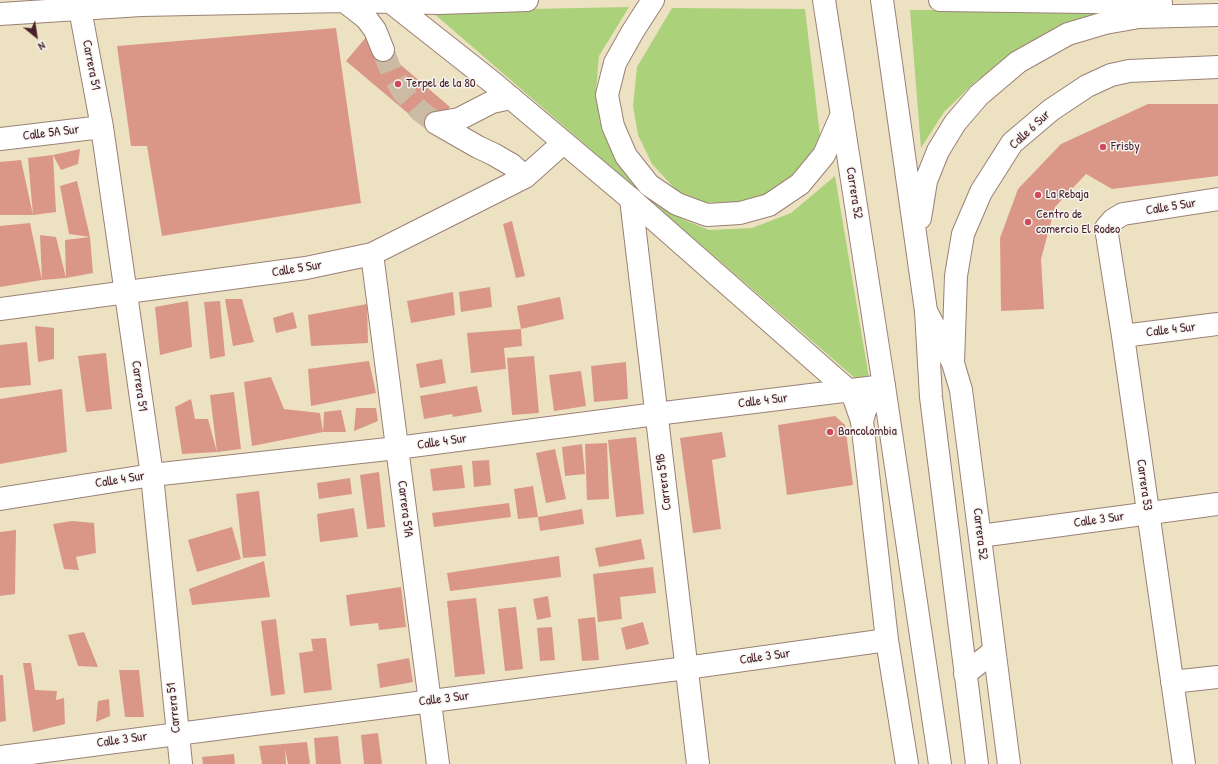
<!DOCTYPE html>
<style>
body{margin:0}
#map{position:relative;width:1218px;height:764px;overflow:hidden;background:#ece2c2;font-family:"Patrick Hand",sans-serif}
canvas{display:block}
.north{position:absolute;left:16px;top:16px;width:40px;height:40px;-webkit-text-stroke:3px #f6f6f2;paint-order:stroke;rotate:150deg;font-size:11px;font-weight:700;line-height:16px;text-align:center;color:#4a1f2b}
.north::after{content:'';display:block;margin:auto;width:14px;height:18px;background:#4a1f2b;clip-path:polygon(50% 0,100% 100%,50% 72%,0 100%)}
</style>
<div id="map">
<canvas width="1218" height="764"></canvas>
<div class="north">N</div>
</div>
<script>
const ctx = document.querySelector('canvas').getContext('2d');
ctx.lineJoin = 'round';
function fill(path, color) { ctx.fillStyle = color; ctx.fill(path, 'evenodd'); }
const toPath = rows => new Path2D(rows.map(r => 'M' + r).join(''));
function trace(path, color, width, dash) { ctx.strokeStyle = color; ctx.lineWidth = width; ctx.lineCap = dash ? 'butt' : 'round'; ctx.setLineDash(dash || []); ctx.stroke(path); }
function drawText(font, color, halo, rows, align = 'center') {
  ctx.font = font + ' "Patrick Hand",sans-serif'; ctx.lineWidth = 3; ctx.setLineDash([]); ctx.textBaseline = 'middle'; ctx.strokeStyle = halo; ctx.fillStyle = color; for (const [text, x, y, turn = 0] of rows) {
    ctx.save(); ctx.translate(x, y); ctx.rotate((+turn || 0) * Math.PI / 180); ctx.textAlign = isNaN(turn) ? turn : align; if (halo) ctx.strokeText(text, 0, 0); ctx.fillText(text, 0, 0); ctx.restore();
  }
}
fill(toPath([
 [629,7,599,56,596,91,607,134,628,174,682,219,709,230,752,228,791,213,835,176,869,378,856,379,431,11],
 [672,8,805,9,821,144,802,166,773,193,734,204,704,202,678,192,652,164,638,135,633,106,637,67],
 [910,10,1107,10,1028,46,976,81,944,112,921,148]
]), '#abd17b');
fill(toPath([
 [336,28,361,203,162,236,147,146,131,146,117,46],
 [367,36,450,107,429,131,346,61],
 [1148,104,1218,104,1218,176,1112,189,1086,174,1055,207,1041,259,1044,309,1001,311,1000,238,1018,189,1061,144],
 [80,149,78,164,61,170,53,155],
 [53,155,56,212,33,215,28,158],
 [21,160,33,215,0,215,0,162],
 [77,181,90,237,93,273,66,278,42,280,0,287,0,226,30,223,42,280,40,235,56,237,66,278,65,240,90,237,69,234,60,186],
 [512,221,525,276,516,278,503,224],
 [490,287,492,307,461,312,459,292],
 [453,292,455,315,411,323,407,301],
 [560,297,564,319,521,329,517,306],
 [225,299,242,299,254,342,233,346],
 [188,301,192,347,160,355,155,307],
 [220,301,225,356,210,359,204,302],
 [367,304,368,343,311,346,308,315],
 [293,312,297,328,276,333,273,318],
 [35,326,54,328,54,359,38,362],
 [521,329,522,346,504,348,506,369,471,373,467,333],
 [27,342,31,385,0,388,0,345],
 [106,353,112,409,86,412,78,356],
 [534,356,539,413,512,415,507,358],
 [442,359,446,383,420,388,416,364],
 [369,361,376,393,311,406,308,369],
 [626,362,628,399,594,402,591,366],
 [581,371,586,406,554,411,549,375],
 [271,377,284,409,320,413,323,432,324,412,341,410,346,432,323,432,252,446,244,382],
 [477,386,482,412,453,417,452,414,424,419,420,396],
 [62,389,67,452,0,464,0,399],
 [234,392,241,449,217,452,182,454,175,407,191,399,195,419,208,419,217,452,210,395],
 [356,408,376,408,378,421,354,431],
 [835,416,845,425,853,485,787,495,778,425],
 [722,432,726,457,712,460,721,529,693,533,680,438],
 [636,437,644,514,616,517,608,440],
 [607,443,609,499,587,500,585,444],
 [582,444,585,474,565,476,562,447],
 [555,449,566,499,546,503,536,453],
 [489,460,491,485,474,487,472,461],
 [462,465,465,488,433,491,430,469],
 [379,472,385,527,367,529,360,475],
 [350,478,352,494,319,499,317,483],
 [533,486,538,517,582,509,584,524,540,531,538,517,518,519,514,489],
 [259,491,266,556,243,558,236,494],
 [509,503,511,517,434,527,432,513],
 [354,508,358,537,320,542,317,514],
 [72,521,94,523,96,553,76,557,79,570,64,569,53,524],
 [232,527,241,559,197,572,188,540],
 [16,530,15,594,0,596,0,532],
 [641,539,645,559,599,567,595,548],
 [559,556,561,577,450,591,447,573],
 [264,561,270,597,192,605,189,589],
 [653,567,656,593,620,597,622,619,598,622,593,574],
 [401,587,406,627,379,630,378,623,350,626,346,595],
 [548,596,551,617,537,620,533,599],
 [476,598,485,674,455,677,447,601],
 [516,607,523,669,505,671,498,609],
 [595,617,599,660,582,661,578,619],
 [276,619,285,694,271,696,261,621],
 [643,622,649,644,626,650,621,628],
 [552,627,555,660,540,661,537,628],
 [84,632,98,667,78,666,68,635],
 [326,638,332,690,304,693,299,653,313,651,311,639],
 [409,658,413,682,380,688,377,664],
 [23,663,31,663,35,690,57,691,56,700,64,698,65,724,33,732],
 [119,670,139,670,144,717,125,717],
 [0,675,3,675,6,721,0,722],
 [109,699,110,716,96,722,98,701],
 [378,733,382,764,364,764,361,735],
 [338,736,341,764,316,764,314,738],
 [307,742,310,764,288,764,285,749,286,764,262,764,259,746],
 [234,754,235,764,203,764,202,757]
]), '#da9788');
trace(toPath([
 [383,50,391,71,403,92,420,111,436,123]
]), '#ccbba4', 22, [22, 11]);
const minor = toPath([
 [344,1,366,18,375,30,383,50],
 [80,9,102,127,152,475,181,764],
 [436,123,478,147,493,154,512,165,525,177],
 [436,123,459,119,492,102,511,98],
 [0,139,102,127],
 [631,199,698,764],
 [372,254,438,764],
 [0,309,306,268,372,254,525,177,563,143],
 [926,311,953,363,961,390,1009,764],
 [1123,336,1218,324],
 [953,362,956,276,963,234,981,192,1012,143,1051,110,1087,86,1111,75,1129,71,1218,67],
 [884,386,871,400,865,410,862,421,887,640,907,764],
 [0,499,152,475,397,448,656,414,884,386],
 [980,536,1218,504],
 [1172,682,1218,677],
 [0,757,686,668,887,640],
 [1184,764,1123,336,1106,228,1113,220,1123,214,1218,199]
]);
const major = toPath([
 [653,0,633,31,615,63,607,95,613,126,626,156,649,185,677,204,707,215,740,213,769,205,800,184,824,155,842,114],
 [824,0,884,386,940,764],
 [882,0,926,311,931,397,977,764],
 [940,0,1161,3],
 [392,3,492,82,631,199,849,391,854,398,862,421],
 [0,14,141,5,344,1,439,3,527,0],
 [920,218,926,181,938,151,955,123,979,95,1018,62,1068,34,1105,23,1139,17,1218,15],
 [965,674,994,651]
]);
trace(minor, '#9b8076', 24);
trace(major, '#9b8076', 24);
trace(minor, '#fff', 22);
trace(major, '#fff', 22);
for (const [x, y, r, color] of [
 [398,84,4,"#d1495b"],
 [1103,147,4,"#d1495b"],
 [1038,195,4,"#d1495b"],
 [1028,222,4,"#d1495b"],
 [830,432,4,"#d1495b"]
]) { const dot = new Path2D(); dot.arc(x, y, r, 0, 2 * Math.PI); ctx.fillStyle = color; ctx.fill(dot); trace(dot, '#f6f6f2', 1.5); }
drawText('13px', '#4a1f2b', '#f6f6f2', [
 ["Carrera 51",91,65,79],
 ["Calle 6 Sur",1030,130,-43],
 ["Calle 5A Sur",51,133,-7],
 ["Carrera 52",854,193,81],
 ["Calle 5 Sur",1171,207,-9],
 ["Calle 5 Sur",297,269,-9],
 ["Calle 4 Sur",1171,330,-7],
 ["Carrera 51",139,386,82],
 ["Calle 4 Sur",763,401,-7],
 ["Calle 4 Sur",442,442,-8],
 ["Calle 4 Sur",120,480,-9],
 ["Carrera 51B",664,482,-97],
 ["Carrera 53",1144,485,82],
 ["Carrera 51A",405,509,83],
 ["Calle 3 Sur",1099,520,-8],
 ["Carrera 52",980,534,83],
 ["Calle 3 Sur",765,657,-8],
 ["Calle 3 Sur",444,699,-7],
 ["Carrera 51",174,708,-96],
 ["Calle 3 Sur",122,740,-8]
]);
drawText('13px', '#4a1f2b', '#f6f6f2', [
 ["Terpel de la 80",406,84],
 ["Frisby",1111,147],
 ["La Rebaja",1046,195],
 ["Centro de",1036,215],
 ["comercio El Rodeo",1036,230],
 ["Bancolombia",838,432]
], 'left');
</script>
